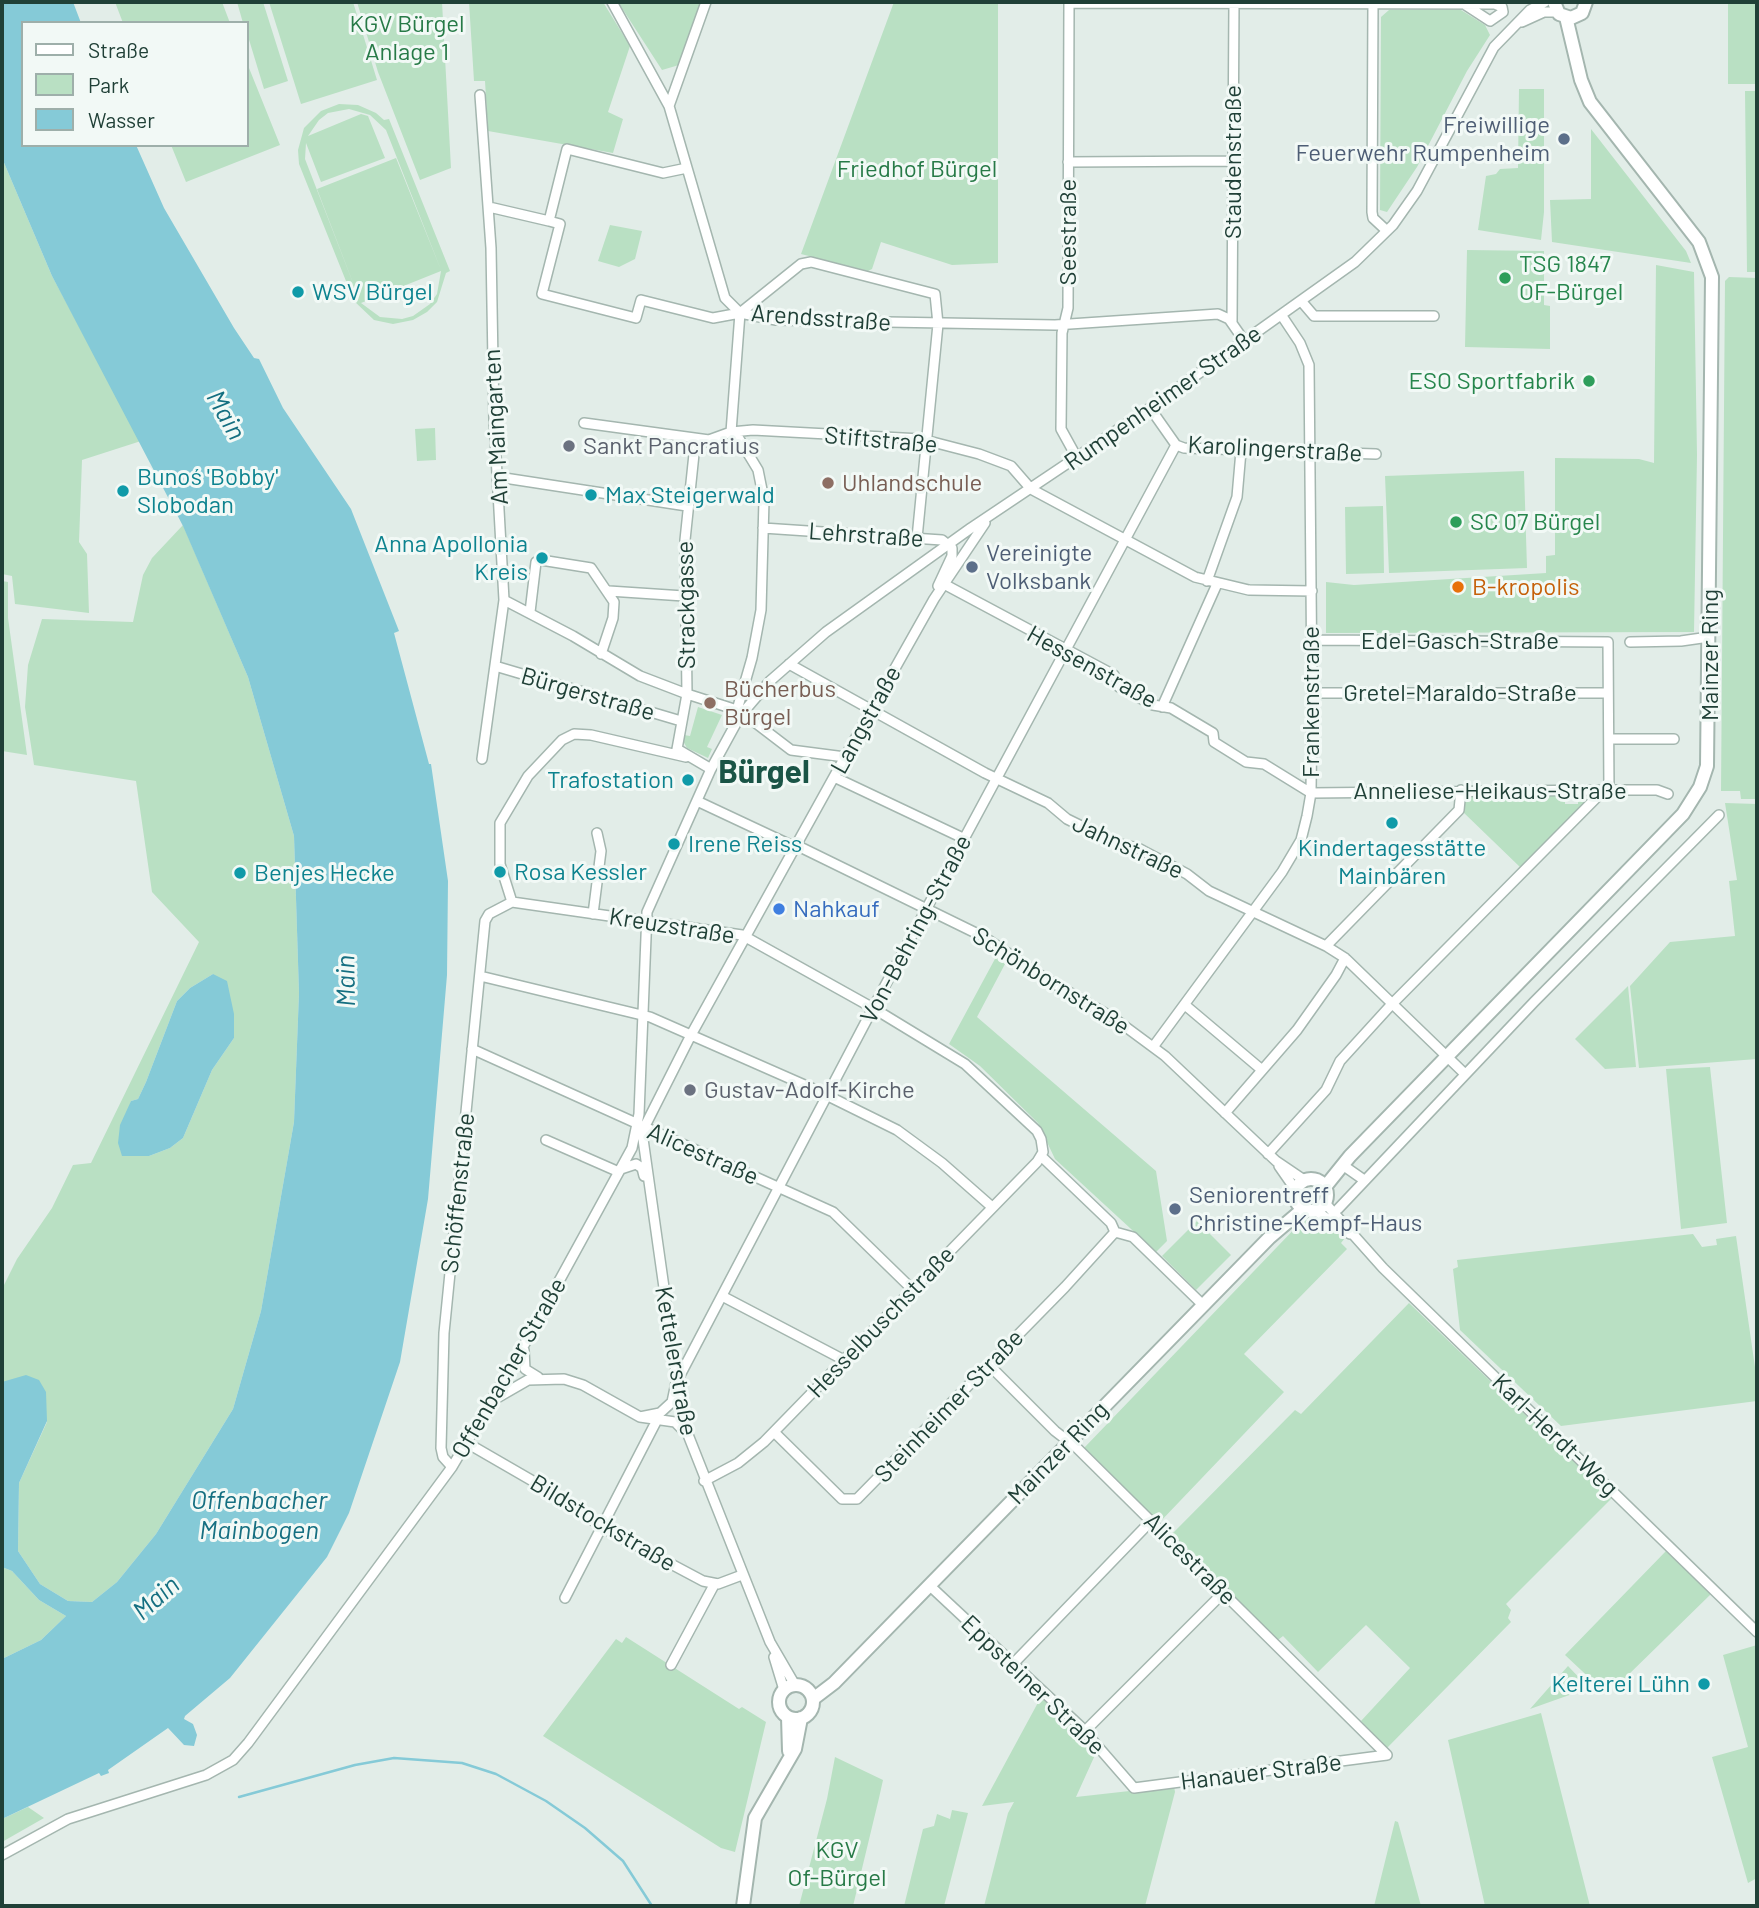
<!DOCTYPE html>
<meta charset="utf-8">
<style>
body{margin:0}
#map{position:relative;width:1759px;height:1908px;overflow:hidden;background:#e2ede8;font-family:Barlow,sans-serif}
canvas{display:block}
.frame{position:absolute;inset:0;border:4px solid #204037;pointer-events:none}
.legend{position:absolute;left:21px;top:21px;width:228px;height:126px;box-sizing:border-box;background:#f2f9f6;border:2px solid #9eafaa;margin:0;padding:9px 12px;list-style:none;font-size:21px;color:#204037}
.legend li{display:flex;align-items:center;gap:14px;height:35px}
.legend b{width:35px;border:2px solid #9eafaa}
</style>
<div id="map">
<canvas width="1759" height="1908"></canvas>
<div class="frame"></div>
<ul class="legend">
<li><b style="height:9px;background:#fff"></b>Straße</li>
<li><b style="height:19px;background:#b9e0c3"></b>Park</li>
<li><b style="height:19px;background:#85cad7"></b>Wasser</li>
</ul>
</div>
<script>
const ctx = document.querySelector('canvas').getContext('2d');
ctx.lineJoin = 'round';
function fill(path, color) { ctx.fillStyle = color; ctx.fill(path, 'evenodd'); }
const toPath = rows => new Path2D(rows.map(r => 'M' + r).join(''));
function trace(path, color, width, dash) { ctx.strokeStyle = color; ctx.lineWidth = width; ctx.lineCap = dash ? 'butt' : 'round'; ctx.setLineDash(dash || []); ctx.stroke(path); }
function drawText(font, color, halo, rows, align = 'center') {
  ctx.font = font + ' Barlow,sans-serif'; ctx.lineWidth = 6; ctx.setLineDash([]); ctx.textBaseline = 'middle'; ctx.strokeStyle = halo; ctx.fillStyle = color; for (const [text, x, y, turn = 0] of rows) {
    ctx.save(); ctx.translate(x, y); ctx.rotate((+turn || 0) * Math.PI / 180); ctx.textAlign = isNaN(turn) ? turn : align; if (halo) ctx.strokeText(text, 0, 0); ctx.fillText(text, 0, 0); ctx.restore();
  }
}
fill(toPath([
 [115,2,222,2,230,23,123,23],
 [237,2,263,2,288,81,264,89,247,33,247,23,243,23],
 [269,2,353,2,377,80,301,104],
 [357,2,442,2,451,168,420,180,378,72],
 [469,2,603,2,630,46,608,112,623,119,613,153,488,131,485,81,474,81],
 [618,2,703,2,679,65,662,70],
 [894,2,998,2,998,263,952,265,881,242,872,269,868,271,801,254],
 [1728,2,1757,2,1757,84,1728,84],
 [1389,10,1461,10,1485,25,1490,35,1467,71,1417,167,1387,212,1380,210,1381,17],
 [247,63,280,145,186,182,171,145,247,145],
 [1519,89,1544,89,1544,212,1541,240,1478,230,1486,176,1496,174,1500,169,1518,168],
 [1745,91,1757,91,1757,272,1747,272],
 [339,104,358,105,376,113,384,120,389,119,450,271,446,273,437,302,427,312,413,320,393,324,374,320,354,301,299,164,298,150,304,128,321,111],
 [349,109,370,115,386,130,441,270,396,158,317,189,360,301,305,159,306,143,321,182,385,158,368,116,361,114,308,136,319,120,328,113],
 [441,271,437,294,430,304,413,316,402,319,380,317,361,303],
 [1591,129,1686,251,1691,263,1552,242,1550,200,1591,199],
 [2,158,52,276,141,441,82,460,79,542,87,554,89,613,15,604,12,576,2,574],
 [610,225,642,231,635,259,619,267,598,261],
 [1467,250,1544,251,1544,305,1550,306,1550,349,1465,347],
 [1656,265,1694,272,1697,455,1694,632,1326,633,1326,582,1354,585,1546,573,1546,556,1555,555,1555,458,1639,459,1654,463],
 [1729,277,1757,278,1757,799,1741,799,1740,791,1721,791,1725,281],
 [435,428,436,460,417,461,415,429],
 [1524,471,1527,568,1389,573,1385,476],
 [1383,506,1384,573,1346,574,1345,507],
 [183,525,248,677,294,836,299,993,294,1122,261,1311,233,1409,156,1534,117,1582,92,1602,68,1601,40,1584,18,1551,19,1483,47,1422,2,1381,2,1289,17,1259,52,1208,73,1165,91,1163,199,942,152,892,136,781,34,765,25,707,28,665,42,619,133,622,143,575,152,558],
 [213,974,234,1038,212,1070,183,1138,170,1148,149,1156,122,1155,131,1101,138,1099,146,1082,177,1001,190,988],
 [2,581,8,582,8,618,27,755,2,751],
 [698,707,722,715,707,747,712,749,708,758,687,748,683,741,684,735,690,736],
 [1565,795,1565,804,1578,804,1578,795,1585,796,1585,802,1521,868,1463,812,1463,800,1467,796],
 [1725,803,1757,804,1757,1059,1639,1068,1630,986,1670,942,1735,936,1729,881,1737,880],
 [996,957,1005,964,977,1017,1156,1171,1167,1241,1156,1252,1055,1159,1038,1123,980,1066,949,1044],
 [1628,986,1636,1067,1605,1069,1575,1039],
 [1710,1067,1727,1223,1681,1229,1666,1069],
 [1315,1217,1345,1238,1341,1243,1347,1249,1244,1354,1284,1392,1159,1523,1084,1448,1302,1221],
 [1197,1221,1231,1255,1196,1290,1162,1256],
 [1693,1234,1702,1247,1717,1245,1716,1239,1736,1236,1757,1381,1757,1401,1561,1426,1460,1330,1453,1269,1458,1267,1457,1260],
 [1409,1303,1612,1498,1506,1604,1511,1610,1508,1618,1511,1622,1387,1748,1361,1721,1410,1668,1366,1625,1318,1672,1283,1636,1278,1640,1171,1535,1295,1410,1301,1414],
 [1666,1551,1711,1594,1623,1680,1598,1686,1565,1655],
 [2,1567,12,1571,39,1600,66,1616,41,1640,2,1659],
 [626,1637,739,1709,742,1707,766,1722,735,1852,721,1848,543,1736,616,1639,622,1643],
 [1757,1645,1757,1878,1748,1883,1712,1757,1748,1747,1723,1655],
 [1568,1666,1589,1688,1530,1709],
 [1041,1697,1080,1735,1078,1738,1095,1755,1076,1797,1174,1786,1175,1792,1145,1906,984,1906,1008,1813,1014,1802,982,1806],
 [1541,1713,1590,1906,1485,1906,1448,1740],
 [835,1757,883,1780,879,1798,853,1906,799,1906,827,1799],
 [28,1807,44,1818,2,1842,2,1819],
 [952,1810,968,1813,944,1906,904,1906,923,1829,934,1826,937,1814,950,1819],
 [1395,1821,1398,1822,1421,1906,1374,1906]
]), '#b9e0c3');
fill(toPath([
 [2,2,73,2,81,23,23,23,23,145,136,145,164,208,234,328,254,358,259,359,283,408,351,509,399,631,394,633,429,764,431,764,448,881,447,975,428,1199,400,1362,349,1513,327,1557,230,1678,185,1716,184,1719,193,1724,197,1735,194,1746,184,1745,168,1728,108,1770,109,1773,101,1776,99,1773,2,1819,2,1659,41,1640,66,1616,39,1600,12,1571,2,1567,2,1382,26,1375,39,1380,46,1392,47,1421,19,1483,18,1551,40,1584,68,1601,92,1602,117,1582,156,1534,233,1409,261,1311,294,1122,299,993,294,836,248,677,183,526,52,276,2,158],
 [213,974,227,981,234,1014,234,1038,212,1070,183,1138,170,1148,149,1156,122,1156,118,1143,120,1125,131,1101,138,1099,146,1082,177,1001,190,988]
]), '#85cad7');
trace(toPath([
 [239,1797,355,1765,394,1758,462,1763,496,1774,546,1801,585,1828,623,1861,652,1906]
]), '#85cad7', 2.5);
const minor = toPath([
 [612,2,669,106,725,298,740,313,731,432],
 [1069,2,1068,308,1062,333,1061,429,1077,458],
 [1373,2,1372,212,1373,218,1387,231],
 [1069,3,1495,4,1502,7,1503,12,1490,21,1464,4],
 [1522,22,1544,12,1557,12],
 [480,95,491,248,494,420,504,600,482,759],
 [669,106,706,2],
 [1068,162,1233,161],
 [489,207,549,221,567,149,663,173,687,168],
 [549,221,560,224,542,294,636,318,641,300,713,318,740,313,801,264,811,262,935,294,938,324,917,538],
 [1302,302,1314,316,1434,316],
 [740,313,776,320,1055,325,1218,314,1229,319,1245,342],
 [1232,322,1234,2],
 [1150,408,1176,445,1184,448,1376,454],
 [584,423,709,440,731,432,753,430,921,439,979,454,1011,466,1031,489,1195,577,1249,590,1312,591],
 [735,432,758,470,764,500,761,610,752,658,737,710],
 [498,477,687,506],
 [763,528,942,540,952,548,952,556,938,586],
 [1207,581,1237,497,1241,451],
 [942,583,1114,675,1119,687,1153,705,1171,708,1213,733,1214,742,1246,762,1264,764,1311,793,1604,790,1657,790,1668,794],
 [609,591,684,596],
 [504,600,573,636,640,676,687,694,685,540,694,454,699,444,707,441],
 [530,612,536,562,541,560,591,568,614,602,613,618,601,654],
 [1312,640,1608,642,1609,791],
 [1630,642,1681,641,1709,637],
 [789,664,985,773,1048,803,1067,819,1116,843,1138,848,1187,874,1209,891,1326,946,1345,958,1465,1074],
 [495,666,681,721],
 [1312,693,1608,693],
 [1162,707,1217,584],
 [1610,739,1674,739],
 [711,769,677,749,687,694,740,711,791,750,845,757],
 [834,777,965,839],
 [697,801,795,847],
 [796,845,984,937,1043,977,1115,1019,1165,1056,1276,1161,1304,1180],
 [512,902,500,864,500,823,528,776,562,740,574,734,591,735,686,757],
 [593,914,601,851,597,833],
 [1326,946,1459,810,1461,790],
 [480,976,650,1017,816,1090,897,1130,942,1163,992,1207],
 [1185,1005,1262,1070],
 [1153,1047,1282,872,1301,840,1307,816,1311,793,1312,693,1309,365,1300,343,1282,316],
 [472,1049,833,1212,912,1289],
 [1225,1113,1297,1030,1336,975,1345,958],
 [546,1140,619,1172],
 [1268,1154,1326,1090,1340,1061,1391,1005,1604,790],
 [1279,1166,1295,1189],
 [1344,1166,1364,1180],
 [621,1169,636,1164,642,1168,644,1176],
 [1325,1203,1383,1268,1757,1632],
 [1338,1209,1534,1002,1719,815],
 [1316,1211,1350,1234],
 [1115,1232,1133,1237,1203,1305],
 [722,1296,844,1360],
 [524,1350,525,1369,538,1377],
 [989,1365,1055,1431,1077,1448,1387,1755],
 [495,1399,528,1380,564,1379,583,1385,640,1417,675,1422,685,1432],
 [640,1417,660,1413,672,1402,676,1383,873,1008,1176,445],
 [774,1432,842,1499,857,1499,1065,1287,1115,1232,1111,1223,1041,1156],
 [467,1443,531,1480,609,1531,703,1581,718,1584,742,1575],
 [452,1467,443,1457,441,1448,444,1333,485,921,489,914,512,902,742,935,873,1008,965,1064,1037,1131,1041,1139,1043,1152,1037,1162,764,1442,738,1463,704,1481],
 [929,1585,1080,1726,1134,1788,1387,1755],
 [565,1598,658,1418],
 [774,1657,784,1690],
 [671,1665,714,1585],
 [1012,1665,1151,1521],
 [795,1685,770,1642,683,1422,642,1132,691,1035,845,757,934,599,985,523],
 [1085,1731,1224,1592],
 [2,1855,68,1819,206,1775,233,1760,248,1743,452,1467,524,1345,632,1148,639,1114,647,912,711,769,740,716,770,681,826,632,971,528,1150,408,1355,262,1393,225,1417,191,1494,47,1530,10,1545,2]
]);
const tertiary = toPath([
 [1554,2,1559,14,1571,18,1582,13,1586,2],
 '1295 1195a16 16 0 1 1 32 0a16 16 0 1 1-32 0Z',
 [1325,1187,1350,1156,1683,814,1700,787,1707,766,1712,277,1699,242,1590,102,1581,80,1566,17],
 '779 1702a17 17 0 1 1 34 0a17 17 0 1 1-34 0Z',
 [813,1699,834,1683,1269,1238,1303,1209],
 [788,1717,789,1751],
 [743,1906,755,1818,795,1749,801,1718]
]);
trace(minor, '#a4b6af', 12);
trace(tertiary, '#a4b6af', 16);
trace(minor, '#fff', 9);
trace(tertiary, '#fff', 12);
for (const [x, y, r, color] of [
 [1564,139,7,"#5c6f8a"],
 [1505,278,7,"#2e9e5b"],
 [298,292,7,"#0f9aa8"],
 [1589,381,7,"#2e9e5b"],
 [569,446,7,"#6b7280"],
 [828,483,7,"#8d6e63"],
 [123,491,7,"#0f9aa8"],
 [591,495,7,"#0f9aa8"],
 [1456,522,7,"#2e9e5b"],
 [542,558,7,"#0f9aa8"],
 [972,567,7,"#5c6f8a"],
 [1458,587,7,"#e8710a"],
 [710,703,7,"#8d6e63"],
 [688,780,7,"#0f9aa8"],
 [1392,823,7,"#0f9aa8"],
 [674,844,7,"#0f9aa8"],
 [500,872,7,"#0f9aa8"],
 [240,873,7,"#0f9aa8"],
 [779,909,7,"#3f7fe0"],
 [690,1090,7,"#6b7280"],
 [1175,1209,7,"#5c6f8a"],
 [1704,1684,7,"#0f9aa8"]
]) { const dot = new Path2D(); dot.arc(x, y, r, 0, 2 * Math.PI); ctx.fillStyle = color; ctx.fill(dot); trace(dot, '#f2f9f6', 2.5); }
drawText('24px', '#277a47', '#f2f9f6', [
 ["KGV Bürgel",407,24],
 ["Anlage 1",407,52],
 ["Friedhof Bürgel",917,169],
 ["KGV",837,1850],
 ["Of-Bürgel",837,1878]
]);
drawText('24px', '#4e5e75', '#f2f9f6', [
 ["Freiwillige",1550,125,"right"],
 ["Feuerwehr Rumpenheim",1550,153,"right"],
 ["Vereinigte",986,553],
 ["Volksbank",986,581],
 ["Seniorentreff",1189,1195],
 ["Christine-Kempf-Haus",1189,1223]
], 'left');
drawText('24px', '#204037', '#f2f9f6', [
 ["Staudenstraße",1233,162,-90],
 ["Seestraße",1068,232,-90],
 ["Arendsstraße",821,318,4],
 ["Rumpenheimer Straße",1163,398,-35],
 ["Am Maingarten",496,427,-93],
 ["Stiftstraße",881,440,5],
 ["Karolingerstraße",1275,449,3],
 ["Lehrstraße",866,535,4],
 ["Strackgasse",686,605,-91],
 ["Edel-Gasch-Straße",1460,641],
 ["Mainzer Ring",1710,655,-90],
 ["Hessenstraße",1092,667,29],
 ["Gretel-Maraldo-Straße",1460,693],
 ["Bürgerstraße",588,694,16],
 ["Frankenstraße",1311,702,-90],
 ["Langstraße",866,720,-61],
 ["Anneliese-Heikaus-Straße",1490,791],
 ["Jahnstraße",1128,847,25],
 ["Kreuzstraße",672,926,9],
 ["Von-Behring-Straße",916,929,-62],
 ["Schönbornstraße",1051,981,32],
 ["Alicestraße",703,1154,24],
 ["Schöffenstraße",458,1193,-84],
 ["Hesselbuschstraße",881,1322,-46],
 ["Kettelerstraße",676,1361,80],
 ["Offenbacher Straße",509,1368,-60],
 ["Steinheimer Straße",949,1406,-46],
 ["Karl-Herdt-Weg",1555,1435,44],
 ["Mainzer Ring",1058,1453,-46],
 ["Bildstockstraße",603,1523,31],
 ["Alicestraße",1190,1559,45],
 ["Eppsteiner Straße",1033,1685,44],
 ["Hanauer Straße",1261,1772,-7]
]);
drawText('24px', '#27864d', '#f2f9f6', [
 ["TSG 1847",1519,264],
 ["OF-Bürgel",1519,292],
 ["ESO Sportfabrik",1575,381,"right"],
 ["SC 07 Bürgel",1470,522]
], 'left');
drawText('24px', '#0d838f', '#f2f9f6', [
 ["WSV Bürgel",312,292],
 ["Bunoś 'Bobby'",137,477],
 ["Slobodan",137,505],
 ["Max Steigerwald",605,495],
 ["Anna Apollonia",528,544,"right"],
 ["Kreis",528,572,"right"],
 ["Trafostation",674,780,"right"],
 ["Irene Reiss",688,844],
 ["Kindertagesstätte",1392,848,"center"],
 ["Mainbären",1392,876,"center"],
 ["Rosa Kessler",514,872],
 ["Benjes Hecke",254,873],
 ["Kelterei Lühn",1690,1684,"right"]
], 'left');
drawText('24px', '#5b616d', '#f2f9f6', [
 ["Sankt Pancratius",583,446],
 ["Gustav-Adolf-Kirche",704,1090]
], 'left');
drawText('24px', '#785e54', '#f2f9f6', [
 ["Uhlandschule",842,483],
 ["Bücherbus",724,689],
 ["Bürgel",724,717]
], 'left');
drawText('24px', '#c56008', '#f2f9f6', [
 ["B-kropolis",1472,587]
], 'left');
drawText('24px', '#366cbe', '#f2f9f6', [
 ["Nahkauf",793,909]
], 'left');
drawText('italic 26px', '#156f81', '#f2f9f6', [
 ["Main",226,415,61],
 ["Main",346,981,-91],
 ["Offenbacher",259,1500],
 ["Mainbogen",259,1530],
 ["Main",156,1598,-41]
]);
drawText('bold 32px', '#1a5446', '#f2f9f6', [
 ["Bürgel",764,772]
]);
</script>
